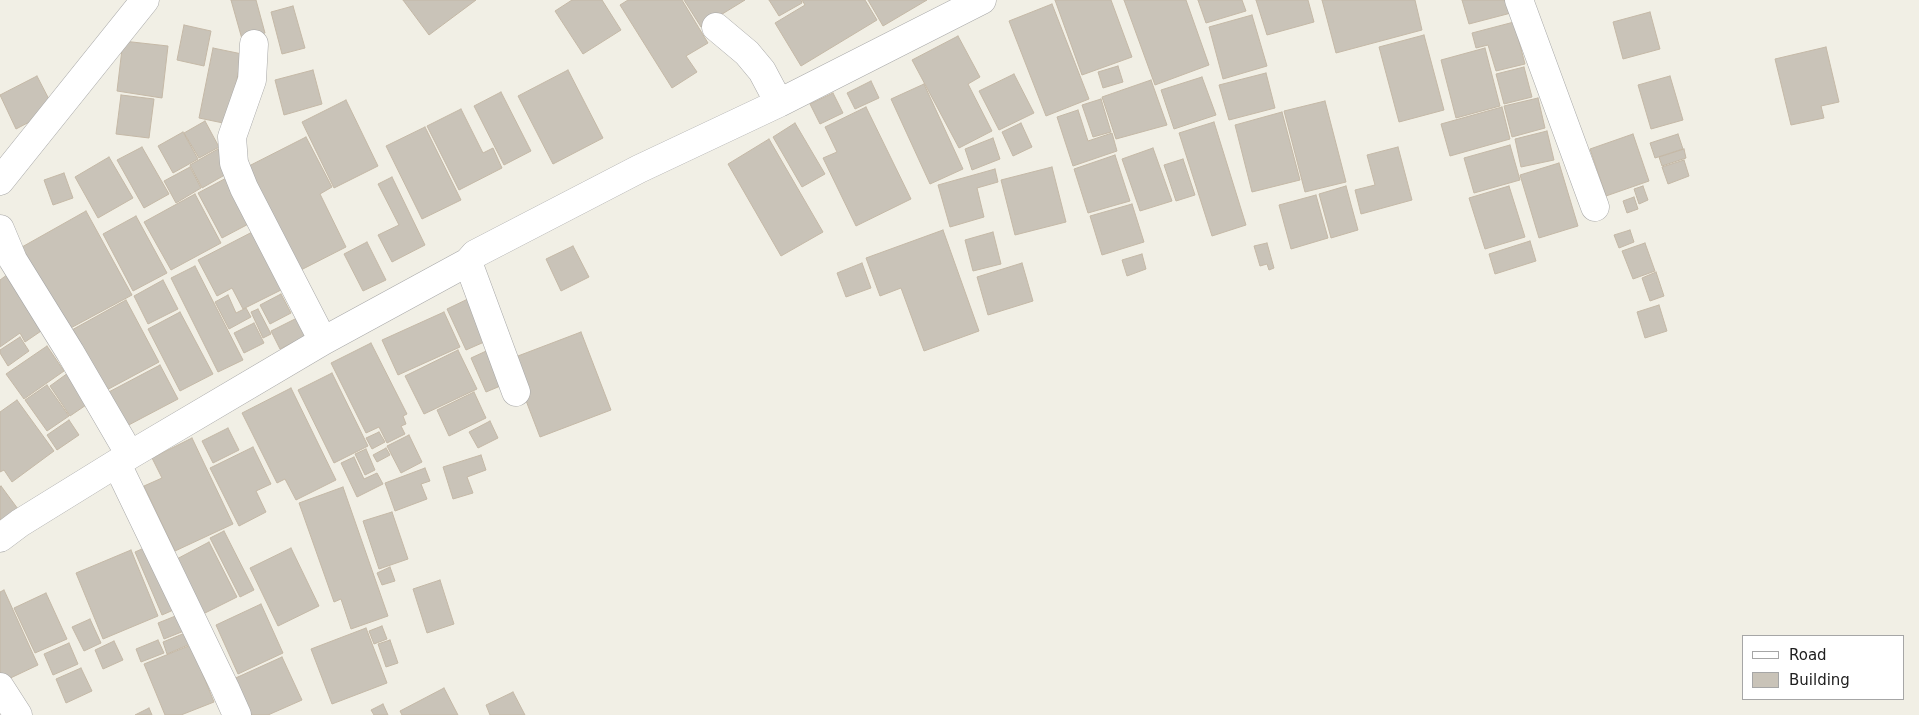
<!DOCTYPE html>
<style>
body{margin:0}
#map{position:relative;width:1919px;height:715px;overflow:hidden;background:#f1efe5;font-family:"DejaVu Sans",sans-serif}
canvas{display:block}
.legend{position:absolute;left:1742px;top:635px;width:162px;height:65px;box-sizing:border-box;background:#fff;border:1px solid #a6a6a6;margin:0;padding:6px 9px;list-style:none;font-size:15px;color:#202020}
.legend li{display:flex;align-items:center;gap:10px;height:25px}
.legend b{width:25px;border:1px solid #a6a6a6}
</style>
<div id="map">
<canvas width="1919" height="715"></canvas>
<ul class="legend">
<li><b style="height:6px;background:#fff"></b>Road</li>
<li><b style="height:14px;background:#c9c3b8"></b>Building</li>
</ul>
</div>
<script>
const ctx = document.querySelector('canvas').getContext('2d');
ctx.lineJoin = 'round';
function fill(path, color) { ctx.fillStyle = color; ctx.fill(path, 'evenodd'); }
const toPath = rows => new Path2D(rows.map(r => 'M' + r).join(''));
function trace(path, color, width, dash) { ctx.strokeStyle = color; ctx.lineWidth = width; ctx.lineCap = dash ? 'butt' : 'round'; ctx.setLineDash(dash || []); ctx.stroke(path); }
const building = toPath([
 [231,0,256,0,265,33,242,39,231,0],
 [403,0,476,0,429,35,403,0],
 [572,0,602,0,621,30,583,54,555,11,572,0],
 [628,0,682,0,708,43,686,56,697,72,672,88,620,5,628,0],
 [684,0,745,0,701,27,684,0],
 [769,0,801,0,802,3,779,16,769,0],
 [802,0,865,0,877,20,801,66,775,23,805,5,802,0],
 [868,0,927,0,883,26,868,0],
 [1055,0,1111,0,1132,57,1082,75,1055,0],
 [1124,0,1186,0,1209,65,1155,85,1124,0],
 [1198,0,1242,0,1246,11,1206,23,1198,0],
 [1256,0,1308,0,1314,22,1267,35,1256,0],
 [1322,0,1415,0,1422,30,1336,53,1322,0],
 [1462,0,1507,0,1511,13,1469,24,1462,0],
 [1052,4,1089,99,1046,116,1009,21,1052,4],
 [293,6,305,48,282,54,271,12,293,6],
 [1650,12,1660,49,1623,59,1613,22,1650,12],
 [1252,15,1267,66,1223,79,1209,27,1252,15],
 [1514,22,1525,64,1496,71,1488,45,1476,48,1472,33,1514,22],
 [184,25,211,31,204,66,177,60,184,25],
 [1424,35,1444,110,1399,122,1379,47,1424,35],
 [958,36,980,77,968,84,992,131,959,148,912,60,958,36],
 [123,41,168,46,162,98,117,91,123,41],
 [1826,47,1839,102,1821,106,1824,118,1791,125,1775,59,1826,47],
 [213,48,242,54,228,124,199,118,213,48],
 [1485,48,1500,106,1456,118,1441,60,1485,48],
 [1118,66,1123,82,1103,88,1098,72,1118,66],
 [1524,67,1532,97,1504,104,1496,74,1524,67],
 [313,70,322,104,284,115,275,80,313,70],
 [568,70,603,138,553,164,518,96,568,70],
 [1266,73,1275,108,1229,120,1219,85,1266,73],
 [1014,74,1034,113,999,130,979,91,1014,74],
 [37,76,54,109,16,129,0,95,37,76],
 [1670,76,1683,120,1651,129,1638,85,1670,76],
 [1202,77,1216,115,1174,129,1161,90,1202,77],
 [1151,80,1167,125,1116,139,1102,97,1151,80],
 [871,81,879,98,855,109,847,93,871,81],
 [924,84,963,169,930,184,891,99,924,84],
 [501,92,531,151,504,165,474,106,501,92],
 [833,93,843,113,820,124,810,104,833,93],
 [121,95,154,99,149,138,116,134,121,95],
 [1538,98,1545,128,1512,137,1504,106,1538,98],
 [1101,99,1111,132,1093,137,1082,105,1101,99],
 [346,100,378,166,334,188,302,122,346,100],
 [1325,101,1346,182,1305,192,1284,111,1325,101],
 [866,107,911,199,856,226,823,158,837,152,825,127,866,107],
 [1502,107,1510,139,1450,156,1441,124,1502,107],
 [461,109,483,153,493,148,502,168,459,190,427,126,461,109],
 [1078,110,1088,141,1112,133,1117,151,1073,166,1057,117,1078,110],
 [1282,112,1300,180,1252,192,1235,125,1282,112],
 [205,121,219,147,199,158,184,133,205,121],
 [1214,122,1246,225,1212,236,1179,133,1214,122],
 [795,123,825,174,802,187,773,137,795,123],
 [1021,123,1032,147,1013,156,1002,132,1021,123],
 [425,127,461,200,422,219,386,146,425,127],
 [1547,131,1554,160,1521,167,1515,139,1547,131],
 [183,132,198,159,173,173,158,146,183,132],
 [1633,134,1649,181,1606,196,1590,149,1633,134],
 [1678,134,1683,149,1655,158,1650,143,1678,134],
 [306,137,332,187,320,194,346,247,295,273,243,169,306,137],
 [993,138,1000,159,972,170,965,149,993,138],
 [769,139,823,232,781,256,728,164,769,139],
 [1510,145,1520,180,1474,193,1464,158,1510,145],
 [142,147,169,194,144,208,117,160,142,147],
 [1398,147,1412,200,1361,214,1355,190,1375,185,1367,155,1398,147],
 [1153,148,1172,201,1140,211,1122,159,1153,148],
 [218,149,230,172,202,188,190,165,218,149],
 [1684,149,1686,158,1662,166,1659,157,1684,149],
 [1115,155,1130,201,1088,213,1074,169,1115,155],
 [109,157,133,198,98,218,75,177,109,157],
 [1183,159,1195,195,1176,201,1164,165,1183,159],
 [1684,160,1689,176,1668,184,1662,167,1684,160],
 [1559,163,1578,226,1539,238,1520,175,1559,163],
 [190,167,201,188,176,203,164,181,190,167],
 [1052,167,1066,222,1015,235,1001,180,1052,167],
 [995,169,998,182,977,188,984,217,950,227,938,185,995,169],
 [64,173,73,198,53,205,44,180,64,173],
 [232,175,256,220,222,238,198,193,232,175],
 [392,177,425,245,392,262,378,235,399,225,378,184,392,177],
 [1346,186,1358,230,1331,238,1319,194,1346,186],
 [1509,186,1525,237,1485,249,1469,198,1509,186],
 [1643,186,1648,200,1639,204,1634,189,1643,186],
 [195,194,221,243,171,270,144,222,195,194],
 [1316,195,1328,238,1291,249,1279,205,1316,195],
 [1634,197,1638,209,1627,213,1623,201,1634,197],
 [1132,204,1144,242,1102,255,1090,216,1132,204],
 [86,211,132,295,67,330,22,247,86,211],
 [136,216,167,273,133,291,103,234,136,216],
 [260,228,289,286,243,309,232,288,217,296,198,260,260,228],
 [943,230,979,331,924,351,901,288,880,296,866,258,943,230],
 [1630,230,1634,242,1619,248,1614,235,1630,230],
 [993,232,1001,264,973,271,965,240,993,232],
 [1530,241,1536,261,1495,274,1489,254,1530,241],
 [367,242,386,280,363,291,344,254,367,242],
 [1267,243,1274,268,1269,270,1267,264,1260,266,1254,246,1267,243],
 [1645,243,1655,271,1633,279,1622,251,1645,243],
 [573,246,589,277,561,291,546,259,573,246],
 [1142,254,1146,269,1127,276,1122,260,1142,254],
 [862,263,871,288,846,297,837,273,862,263],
 [1022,263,1033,301,988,315,977,277,1022,263],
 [195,266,243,360,218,372,171,278,195,266],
 [11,272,47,327,25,342,20,333,0,347,0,280,11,272],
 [1656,272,1664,296,1650,301,1642,278,1656,272],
 [163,280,178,309,148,324,134,296,163,280],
 [281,294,291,313,270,324,260,305,281,294],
 [228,295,236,313,246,308,251,317,229,329,215,302,228,295],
 [472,297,491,339,466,350,447,309,472,297],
 [126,300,159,362,103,392,70,331,126,300],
 [1659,305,1667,331,1645,338,1637,312,1659,305],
 [258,309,271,334,263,338,251,312,258,309],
 [180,312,213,374,180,391,148,329,180,312],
 [444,312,460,347,398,375,382,340,444,312],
 [303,315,312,333,280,349,271,331,303,315],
 [254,323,264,343,244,353,234,333,254,323],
 [581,332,611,410,540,437,510,359,581,332],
 [20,337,29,351,8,366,0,353,0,350,20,337],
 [371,343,407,414,403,416,406,424,401,426,405,434,387,443,379,427,366,433,331,363,371,343],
 [47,346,64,371,24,399,6,374,47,346],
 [495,347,510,382,486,392,471,358,495,347],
 [458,350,477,389,424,414,405,376,458,350],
 [160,365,178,399,123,428,105,394,160,365],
 [68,373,89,403,70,416,50,386,68,373],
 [332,373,368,446,334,463,298,390,332,373],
 [47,385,69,416,47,431,25,400,47,385],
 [291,388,336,480,296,500,285,479,277,483,242,413,291,388],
 [474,392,486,418,449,436,437,410,474,392],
 [17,400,54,451,12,482,4,470,0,472,0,412,17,400],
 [69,420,79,435,57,450,47,435,69,420],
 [490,421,498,438,478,448,469,432,490,421],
 [228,428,239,450,213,463,202,441,228,428],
 [379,432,385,442,372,449,366,438,379,432],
 [409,435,422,462,401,473,387,446,409,435],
 [192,438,233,524,175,551,144,486,162,478,152,458,192,438],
 [253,447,271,484,256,491,266,512,239,526,210,468,253,447],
 [386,448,390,455,377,462,373,455,386,448],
 [366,449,375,470,365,475,355,454,366,449],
 [481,455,486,470,467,477,473,493,453,499,443,467,481,455],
 [354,457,364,479,377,473,383,484,357,497,341,463,354,457],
 [425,468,430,481,421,484,427,499,395,511,385,483,425,468],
 [1,486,18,509,0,523,0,487,1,486],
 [343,487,388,616,351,629,341,599,334,602,299,503,343,487],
 [392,512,408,559,379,569,363,521,392,512],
 [224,531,254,590,240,597,210,538,224,531],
 [209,542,237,597,201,615,173,561,209,542],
 [151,545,178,608,162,615,135,552,151,545],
 [291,548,319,606,278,626,250,568,291,548],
 [131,550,158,616,103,639,76,573,131,550],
 [390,567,395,581,382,585,377,573,390,567],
 [440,580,454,624,427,633,413,589,440,580],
 [4,590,38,665,2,682,0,679,0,592,4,590],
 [46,593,67,639,35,653,14,608,46,593],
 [261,604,283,653,238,674,216,625,261,604],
 [183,613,189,629,164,639,158,623,183,613],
 [90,619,101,643,84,651,72,627,90,619],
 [382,626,387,639,374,644,369,631,382,626],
 [366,628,387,683,332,704,311,649,366,628],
 [190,631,195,642,167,654,163,642,190,631],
 [158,640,164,653,141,662,136,649,158,640],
 [390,640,398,663,386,667,378,644,390,640],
 [114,641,123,660,103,669,95,650,114,641],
 [69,643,78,664,53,675,44,654,69,643],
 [191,645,214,702,181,715,165,715,144,664,191,645],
 [282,657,302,700,268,715,245,715,229,681,282,657],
 [81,668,92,691,66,703,56,679,81,668],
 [444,688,458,715,402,715,400,711,444,688],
 [513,692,525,715,490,715,486,705,513,692],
 [383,704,388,715,374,715,371,710,383,704],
 [149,708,152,715,135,715,149,708]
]);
fill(building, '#c9c3b8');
trace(building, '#c4b8a6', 1);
const minor = toPath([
 [1519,0,1595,207],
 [716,27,747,53,762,71,779,103],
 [254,44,252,80,232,137,234,163,244,188,323,341],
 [0,181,145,0],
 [0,229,13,260,70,352,130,455],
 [468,262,516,392],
 [117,464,225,688,237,715],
 [0,538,20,523,130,455,323,341,468,262,475,254,639,169,779,103,982,0],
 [0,687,18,715]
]);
trace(minor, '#a7a7a7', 29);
trace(minor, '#fff', 28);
</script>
